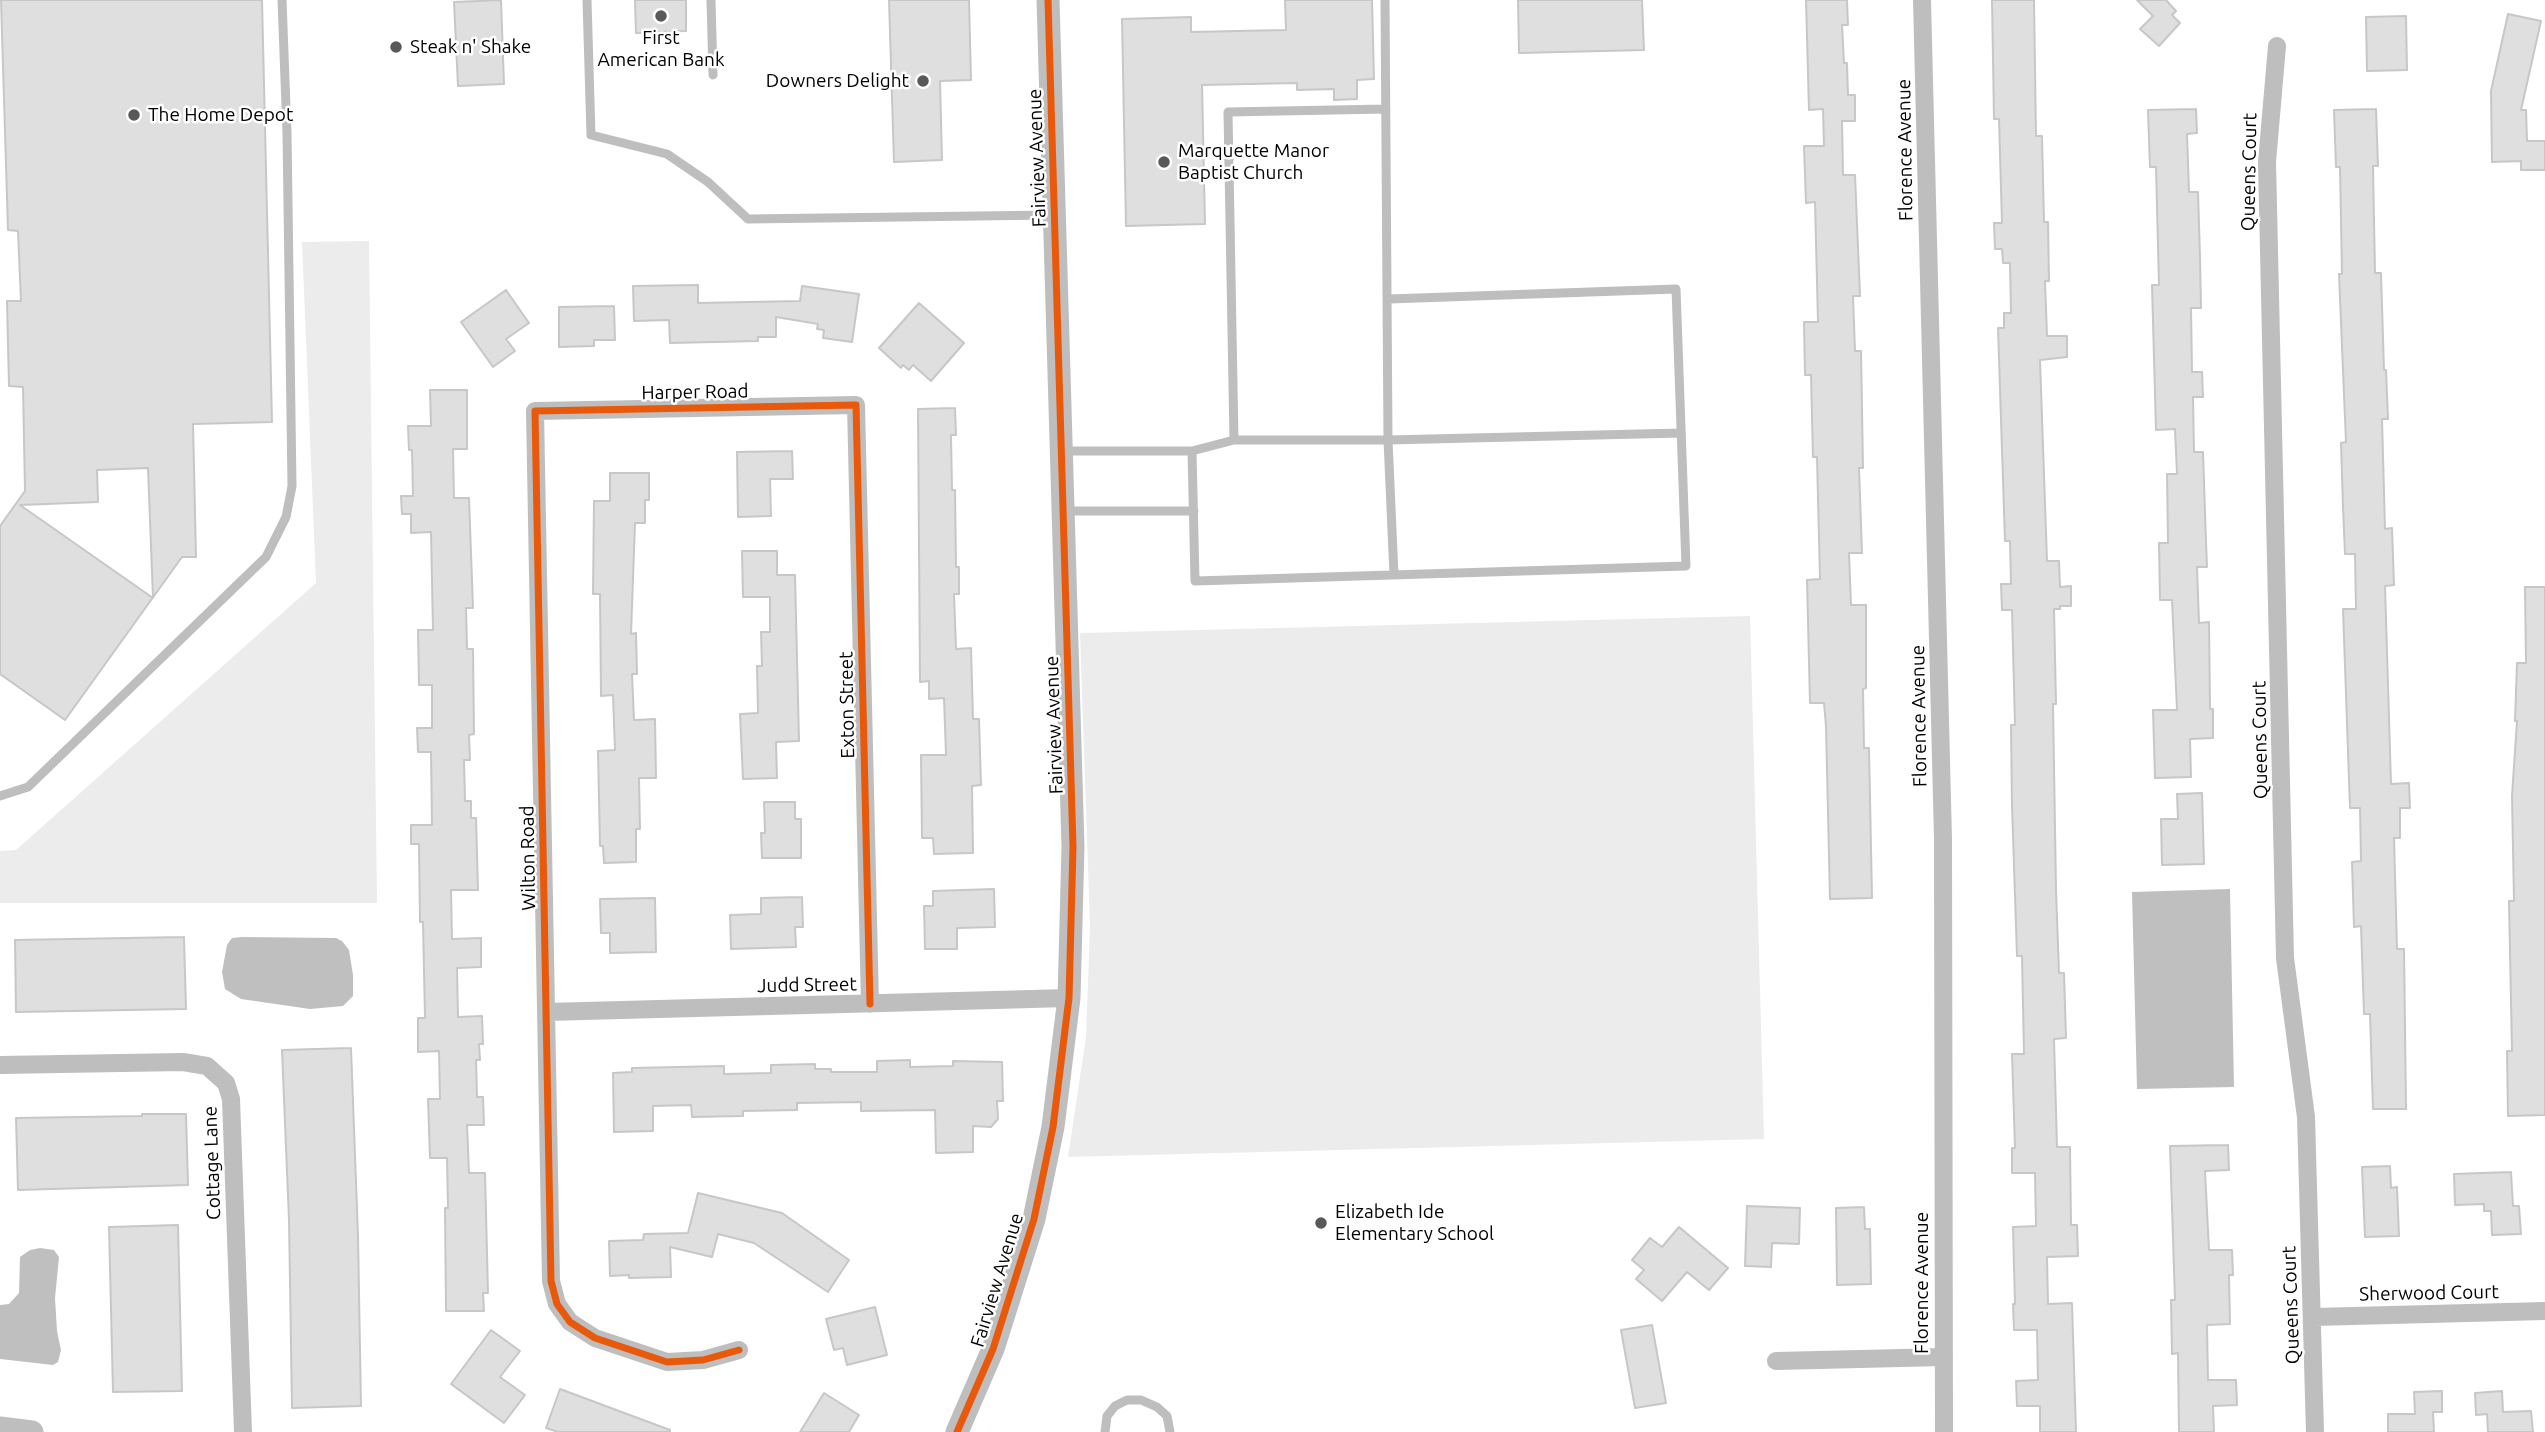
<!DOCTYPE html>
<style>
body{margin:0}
canvas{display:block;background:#fff}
</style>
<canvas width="2545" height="1432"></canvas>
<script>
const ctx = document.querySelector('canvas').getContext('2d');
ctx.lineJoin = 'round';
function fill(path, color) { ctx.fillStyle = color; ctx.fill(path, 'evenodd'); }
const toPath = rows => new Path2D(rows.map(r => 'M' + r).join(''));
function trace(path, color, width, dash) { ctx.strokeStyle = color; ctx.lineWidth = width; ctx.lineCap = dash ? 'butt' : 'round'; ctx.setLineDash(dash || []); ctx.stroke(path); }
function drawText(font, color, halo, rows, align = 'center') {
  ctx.font = font + ' Ubuntu,sans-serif'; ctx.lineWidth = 5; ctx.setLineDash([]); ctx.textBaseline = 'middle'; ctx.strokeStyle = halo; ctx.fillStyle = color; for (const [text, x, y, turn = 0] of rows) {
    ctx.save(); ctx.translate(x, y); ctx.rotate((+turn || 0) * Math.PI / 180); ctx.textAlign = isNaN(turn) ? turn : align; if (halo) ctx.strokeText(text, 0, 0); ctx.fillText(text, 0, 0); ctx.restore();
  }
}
fill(toPath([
 [369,241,377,903,0,903,0,851,16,850,316,583,302,242],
 [1750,616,1764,1139,1068,1157,1086,1037,1090,926,1080,633]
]), '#ececec');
fill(toPath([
 [2230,889,2234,1087,2137,1089,2132,892],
 [242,937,336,938,342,941,349,950,353,975,353,996,343,1006,310,1009,241,999,225,989,222,972,227,945,232,938],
 [40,1248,54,1250,59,1257,55,1298,57,1331,61,1350,58,1362,53,1365,0,1359,0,1305,9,1304,19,1293,20,1257,30,1250]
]), '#bfbfbf');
const building = toPath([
 [1,0,262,0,272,422,193,424,196,557,182,557,65,720,0,674,0,526,25,491,23,387,9,386,7,301,21,301,18,231,8,230,1,0],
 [148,468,153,598,20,505,98,502,97,470,148,468],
 [501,0,504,84,458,86,454,2,501,0],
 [635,0,686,0,686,31,636,33,635,0],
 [889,0,969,0,971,80,940,81,942,160,894,162,889,0],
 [1285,0,1372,0,1374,79,1357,80,1357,99,1334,100,1334,89,1297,90,1297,83,1202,85,1205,224,1126,226,1122,19,1191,17,1191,32,1286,30,1285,0],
 [1518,0,1642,0,1644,50,1519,53,1518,0],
 [1806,0,1847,0,1848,25,1842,25,1844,63,1847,63,1848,95,1855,95,1855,121,1842,121,1843,175,1855,175,1860,296,1853,296,1855,351,1861,351,1863,468,1859,468,1862,553,1849,553,1851,605,1866,605,1866,688,1863,689,1864,748,1869,748,1872,898,1830,899,1826,726,1824,703,1810,703,1807,580,1820,579,1817,457,1813,457,1811,375,1805,375,1804,322,1818,322,1815,202,1806,203,1804,146,1824,146,1823,109,1809,110,1806,0],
 [1992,0,2034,0,2036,136,2042,136,2044,222,2048,222,2049,281,2045,281,2047,336,2067,336,2067,357,2040,360,2047,561,2059,561,2060,587,2071,586,2071,606,2060,606,2060,609,2054,609,2056,704,2053,704,2056,890,2059,973,2064,973,2066,1038,2054,1039,2057,1147,2070,1147,2071,1225,2077,1225,2078,1256,2047,1257,2048,1304,2072,1303,2076,1432,2040,1432,2040,1406,2017,1406,2016,1381,2038,1380,2037,1330,2014,1330,2013,1304,2015,1304,2013,1227,2036,1226,2035,1173,2012,1173,2012,1148,2015,1148,2012,1054,2024,1054,2022,956,2017,956,2012,805,2011,725,2015,725,2012,610,2002,610,2001,584,2011,584,2010,541,2005,541,1998,328,2004,328,2004,313,2011,313,2010,263,2003,263,2002,249,1995,249,1994,223,2002,223,1999,119,1994,119,1992,0],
 [2137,0,2166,0,2176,11,2172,15,2180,23,2159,46,2140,29,2153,16,2137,0],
 [2508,14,2541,21,2521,110,2526,110,2527,141,2545,141,2545,170,2521,170,2521,161,2492,162,2491,91,2508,14],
 [2406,16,2407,70,2367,71,2366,17,2406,16],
 [2196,109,2197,133,2187,134,2189,192,2198,192,2200,257,2201,308,2191,308,2192,372,2202,372,2203,397,2193,397,2194,452,2203,452,2206,542,2207,567,2197,567,2199,623,2209,622,2210,709,2213,709,2213,738,2190,739,2191,777,2155,778,2153,710,2177,710,2172,600,2160,600,2159,543,2168,543,2167,474,2177,474,2175,429,2156,430,2152,285,2159,285,2156,167,2150,167,2148,110,2196,109],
 [2376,109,2378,166,2373,166,2375,273,2381,273,2384,370,2386,370,2388,419,2382,419,2385,529,2392,528,2394,585,2385,586,2391,784,2409,783,2410,808,2400,808,2400,838,2394,838,2397,949,2404,949,2406,1109,2373,1109,2370,1014,2364,1014,2361,926,2354,927,2352,862,2361,861,2360,808,2350,808,2343,609,2356,609,2355,554,2345,554,2343,507,2341,443,2346,442,2339,274,2342,274,2340,167,2336,167,2334,110,2376,109],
 [698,285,698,303,800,301,802,286,859,294,852,342,823,338,824,330,817,329,818,324,776,317,776,337,758,337,758,341,670,343,669,320,634,321,633,286,698,285],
 [506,290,529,323,506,339,515,351,493,367,461,322,506,290],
 [919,303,964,343,931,381,913,365,909,370,903,365,901,368,879,348,919,303],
 [614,306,615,340,594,340,594,346,559,347,559,307,614,306],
 [430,390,467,390,467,449,453,449,454,498,469,498,473,608,466,608,467,649,473,649,474,734,469,735,470,760,464,760,465,801,471,801,471,818,476,818,478,890,451,890,452,939,481,938,481,967,457,968,458,1017,482,1016,483,1044,479,1044,480,1060,476,1060,477,1097,483,1097,484,1125,467,1125,469,1173,485,1173,488,1293,483,1293,484,1311,446,1311,445,1208,448,1208,447,1158,430,1158,428,1099,440,1099,439,1051,418,1052,418,1018,425,1018,423,922,420,922,419,844,411,844,411,825,432,825,431,752,418,752,417,728,432,728,432,685,419,685,418,630,433,630,431,532,411,533,411,514,402,514,401,496,413,496,412,450,409,450,408,426,431,426,430,390],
 [955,408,956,435,951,435,952,490,955,490,956,567,959,567,959,594,954,594,956,649,971,648,973,719,979,719,981,785,972,786,973,853,934,854,933,838,922,838,921,755,946,755,944,698,929,699,929,681,920,682,918,409,955,408],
 [792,451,793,479,770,479,771,516,738,517,737,452,792,451],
 [610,473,649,473,649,500,645,500,645,523,635,523,631,634,636,633,637,674,632,674,634,720,655,719,656,778,639,778,640,829,636,829,636,862,604,863,603,846,600,846,598,751,615,750,613,695,601,696,600,594,593,594,594,501,610,501,610,473],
 [742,551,777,551,777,575,795,575,799,741,776,742,777,778,743,779,740,714,758,713,757,666,762,666,761,632,770,632,770,597,743,597,742,551],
 [2525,587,2545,587,2545,1115,2508,1116,2507,1051,2512,1051,2509,901,2514,901,2512,796,2517,721,2515,721,2517,663,2526,663,2525,587],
 [2202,793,2204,864,2162,865,2161,819,2178,819,2177,794,2202,793],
 [764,802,795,802,795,819,801,819,801,858,762,858,761,833,765,833,764,802],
 [994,889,995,927,957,928,957,949,925,949,924,906,933,906,933,891,994,889],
 [802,897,803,927,795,927,796,947,731,949,730,915,761,914,761,898,802,897],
 [655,898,656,952,610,953,610,933,601,933,600,899,655,898],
 [184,937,186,1009,16,1012,15,940,184,937],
 [351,1048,358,1236,361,1406,292,1408,289,1220,282,1050,351,1048],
 [910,1060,910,1067,953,1066,953,1061,1002,1062,1003,1101,997,1101,998,1119,991,1127,973,1126,973,1152,936,1153,935,1110,861,1111,861,1102,797,1103,797,1110,743,1111,743,1116,692,1117,691,1105,653,1106,653,1131,614,1132,613,1073,632,1072,632,1068,724,1066,724,1074,771,1073,771,1065,815,1064,815,1069,831,1069,831,1072,877,1072,877,1061,910,1060],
 [142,1114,186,1114,188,1185,18,1190,16,1118,142,1116,142,1114],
 [2228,1145,2229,1170,2205,1171,2209,1250,2232,1250,2233,1275,2229,1275,2230,1324,2207,1325,2208,1380,2236,1380,2237,1405,2213,1406,2214,1432,2179,1432,2178,1353,2172,1354,2171,1300,2175,1300,2170,1146,2228,1145],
 [2390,1166,2391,1188,2397,1187,2399,1236,2365,1237,2362,1167,2390,1166],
 [2511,1172,2513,1206,2519,1206,2521,1234,2492,1235,2491,1211,2484,1211,2484,1204,2455,1205,2454,1174,2511,1172],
 [698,1193,782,1213,849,1260,828,1292,754,1243,718,1234,712,1257,670,1247,671,1277,629,1278,629,1275,610,1276,609,1241,643,1240,644,1234,688,1233,698,1193],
 [1747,1206,1800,1208,1799,1244,1772,1243,1771,1267,1745,1266,1747,1206],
 [1864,1207,1865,1229,1870,1229,1871,1284,1837,1285,1836,1208,1864,1207],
 [178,1225,182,1391,113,1392,109,1227,178,1225],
 [1679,1227,1728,1268,1709,1290,1687,1272,1662,1301,1636,1279,1644,1270,1632,1260,1650,1238,1662,1247,1679,1227],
 [875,1307,887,1355,847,1365,843,1348,834,1350,826,1319,875,1307],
 [1652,1325,1666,1403,1635,1408,1621,1330,1652,1325],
 [491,1330,520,1351,500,1377,525,1395,504,1423,451,1384,491,1330],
 [560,1389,670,1430,670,1432,558,1432,546,1428,560,1389],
 [2442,1391,2442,1412,2433,1412,2434,1432,2388,1432,2388,1414,2415,1414,2414,1392,2442,1391],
 [2502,1391,2503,1412,2531,1411,2533,1432,2488,1432,2487,1414,2476,1415,2475,1393,2502,1391],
 [824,1393,859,1415,849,1432,800,1432,824,1393]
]);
fill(building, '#dfdfdf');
trace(building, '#c7c7c7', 2);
trace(toPath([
 [587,0,591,135,667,154,708,182,748,219,1053,215],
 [711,0,713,75],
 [1385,0,1388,440,1394,575],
 [1234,440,1228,112,1386,109],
 [1062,451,1192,451,1234,440,1388,440,1681,433],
 [1192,451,1195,581,1686,566,1676,289,1389,299],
 [1063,511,1194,511],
 [0,796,28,787,266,557,286,517,292,486,287,133,282,0],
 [1105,1432,1107,1416,1115,1406,1127,1400,1141,1400,1157,1407,1167,1416,1170,1432]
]), '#bebebe', 9);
trace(toPath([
 [1922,0,1943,839,1944,1432],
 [2277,46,2267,162,2285,958,2306,1117,2315,1432],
 [547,1012,1069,998],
 [0,1065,183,1062,207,1066,226,1083,231,1099,243,1432],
 [2314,1317,2545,1311],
 [739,1350,703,1360,667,1362,595,1338,570,1322,557,1304,551,1281,535,411,856,405,870,1004],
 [1776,1361,1943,1357]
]), '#bebebe', 18);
trace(toPath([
 [0,1428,32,1432],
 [957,1432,993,1349,1034,1219,1053,1127,1069,998,1073,847,1048,0]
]), '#bebebe', 23);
trace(toPath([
 [739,1350,703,1360,667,1362,595,1338,570,1322,557,1304,551,1281,535,411,856,405,870,1004],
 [957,1432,993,1349,1034,1219,1053,1127,1069,998,1073,847,1048,0]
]), '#e8590c', 7);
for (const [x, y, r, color] of [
 [661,16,7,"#595959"],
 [396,47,7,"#595959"],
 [923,81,7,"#595959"],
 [134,115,7,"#595959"],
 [1164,162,7,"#595959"],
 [1321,1223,7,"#595959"]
]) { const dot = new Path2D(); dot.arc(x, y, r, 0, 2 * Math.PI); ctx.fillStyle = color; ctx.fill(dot); trace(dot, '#fff', 2.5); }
drawText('19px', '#000', '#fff', [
 ["First",661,38,"center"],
 ["American Bank",661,60,"center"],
 ["Steak n' Shake",410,47],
 ["Downers Delight",909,81,"right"],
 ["The Home Depot",148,115],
 ["Marquette Manor",1178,151],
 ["Baptist Church",1178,173],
 ["Elizabeth Ide",1335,1212],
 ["Elementary School",1335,1234]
], 'left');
drawText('19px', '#000', '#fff', [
 ["Florence Avenue",1905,150,-91],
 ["Fairview Avenue",1037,158,-92],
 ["Queens Court",2249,172,-89],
 ["Harper Road",695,392,-1],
 ["Exton Street",847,705,-91],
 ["Florence Avenue",1919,716,-91],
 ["Fairview Avenue",1054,725,-92],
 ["Queens Court",2260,740,-91],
 ["Wilton Road",528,858,-91],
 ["Judd Street",807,985,-1],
 ["Cottage Lane",212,1163,-92],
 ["Fairview Avenue",997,1280,-73],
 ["Florence Avenue",1922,1283,-90],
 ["Sherwood Court",2429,1293,-1],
 ["Queens Court",2291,1305,-92]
]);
</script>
